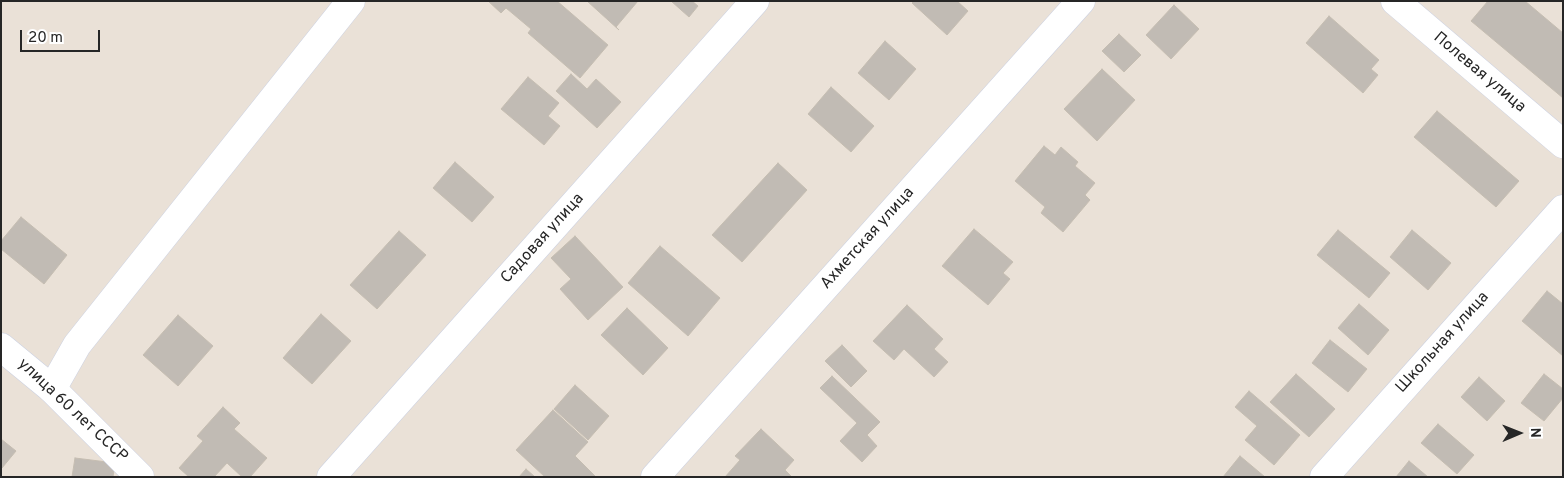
<!DOCTYPE html>
<meta charset="utf-8">
<style>
body{margin:0}
#map{position:relative;width:1564px;height:478px;overflow:hidden;background:#eae1d7;font-family:Overpass,sans-serif}
canvas{display:block}
.frame{position:absolute;inset:0;border:2px solid #262626;pointer-events:none}
.north{position:absolute;left:1494px;top:408px;width:50px;height:50px;-webkit-text-stroke:4px #fff;paint-order:stroke;rotate:89deg;font-size:14px;font-weight:700;line-height:20px;text-align:center;color:#262626}
.north::after{content:'';display:block;margin:auto;width:18px;height:22px;background:#262626;clip-path:polygon(50% 0,100% 100%,50% 72%,0 100%)}
.scale{position:absolute;left:20px;top:30px;width:80px;height:22px;box-sizing:border-box;border:2px solid #262626;border-top:0;padding-left:6px;font-size:15px;line-height:18px;white-space:nowrap;color:#262626;-webkit-text-stroke:4px #fff;paint-order:stroke}
</style>
<div id="map">
<canvas width="1564" height="478"></canvas>
<div class="frame"></div>
<div class="north">N</div>
<div class="scale">20 m</div>
</div>
<script>
const ctx = document.querySelector('canvas').getContext('2d');
ctx.lineJoin = 'round';
function fill(path, color) { ctx.fillStyle = color; ctx.fill(path, 'evenodd'); }
const toPath = rows => new Path2D(rows.map(r => 'M' + r).join(''));
function trace(path, color, width, dash) { ctx.strokeStyle = color; ctx.lineWidth = width; ctx.lineCap = dash ? 'butt' : 'round'; ctx.setLineDash(dash || []); ctx.stroke(path); }
function drawText(font, color, halo, rows, align = 'center') {
  ctx.font = font + ' Overpass,sans-serif'; ctx.lineWidth = 4; ctx.setLineDash([]); ctx.textBaseline = 'middle'; ctx.strokeStyle = halo; ctx.fillStyle = color; for (const [text, x, y, turn = 0] of rows) {
    ctx.save(); ctx.translate(x, y); ctx.rotate((+turn || 0) * Math.PI / 180); ctx.textAlign = isNaN(turn) ? turn : align; if (halo) ctx.strokeText(text, 0, 0); ctx.fillText(text, 0, 0); ctx.restore();
  }
}
const building = toPath([
 [488,1,557,1,608,45,580,78,528,33,531,29,506,8,501,13,488,1],
 [587,1,638,1,616,27,619,30,587,1],
 [671,1,692,1,698,6,689,17,671,1],
 [914,1,957,1,968,11,947,35,912,3,914,1],
 [1488,1,1525,1,1563,33,1563,98,1471,21,1488,1],
 [1174,5,1199,29,1171,59,1146,35,1174,5],
 [1329,16,1379,60,1371,69,1378,75,1363,93,1306,43,1329,16],
 [1119,34,1141,55,1124,72,1102,51,1119,34],
 [885,41,916,69,889,100,858,73,885,41],
 [1102,69,1135,100,1097,141,1064,109,1102,69],
 [571,74,587,89,596,79,621,102,597,128,556,91,571,74],
 [528,77,559,103,548,116,560,126,544,145,501,109,528,77],
 [831,87,874,126,851,152,808,114,831,87],
 [1437,111,1519,181,1496,207,1414,137,1437,111],
 [1044,146,1055,155,1061,147,1078,162,1075,166,1095,183,1085,195,1090,200,1063,232,1041,213,1045,207,1015,181,1044,146],
 [455,162,494,197,472,222,433,188,455,162],
 [778,163,807,190,742,262,712,235,778,163],
 [21,217,67,255,44,284,1,249,1,241,21,217],
 [974,229,1013,262,1003,273,1010,279,988,305,942,266,974,229],
 [1338,230,1390,273,1369,298,1317,255,1338,230],
 [1412,230,1451,263,1428,290,1390,257,1412,230],
 [399,231,426,255,377,309,350,285,399,231],
 [575,236,623,287,588,320,560,289,571,279,551,258,575,236],
 [660,246,720,298,688,336,628,283,660,246],
 [1547,291,1563,304,1563,356,1522,321,1547,291],
 [1359,304,1389,330,1368,355,1338,328,1359,304],
 [907,305,943,339,934,349,948,362,934,377,904,349,894,360,873,341,907,305],
 [627,308,668,348,643,375,601,335,627,308],
 [321,314,351,341,312,384,283,358,321,314],
 [178,315,213,346,178,386,143,355,178,315],
 [1330,340,1367,369,1348,392,1312,363,1330,340],
 [842,345,867,371,851,387,825,361,842,345],
 [1296,374,1335,409,1309,437,1270,402,1296,374],
 [1544,374,1563,389,1563,398,1544,421,1521,403,1544,374],
 [832,376,880,422,867,435,877,446,862,462,840,441,857,423,820,388,832,376],
 [1479,377,1505,401,1487,421,1461,397,1479,377],
 [575,385,609,416,588,440,554,409,575,385],
 [1249,391,1300,435,1274,465,1245,440,1257,426,1235,407,1249,391],
 [223,407,240,423,234,429,267,458,250,477,242,477,227,463,214,477,189,477,179,468,203,441,197,436,223,407],
 [553,410,588,442,575,456,596,477,545,477,516,450,553,410],
 [1438,424,1474,455,1457,474,1421,443,1438,424],
 [761,429,794,460,785,470,792,477,725,477,740,460,735,456,761,429],
 [1,439,16,451,2,468,1,467,1,439],
 [1240,456,1265,477,1223,477,1240,456],
 [75,458,115,463,113,477,72,477,75,458],
 [1409,461,1428,477,1396,477,1409,461],
 [526,469,535,477,519,477,526,469]
]);
fill(building, '#c1bbb4');
trace(building, '#c5bdb1', 1);
const minor = toPath([
 [1395,1,1563,144],
 [52,389,77,345,351,1],
 [331,477,755,1],
 [655,477,1081,1],
 [1324,477,1563,209]
]);
const tertiary = toPath([
 [1,347,52,389,140,477]
]);
trace(minor, '#ccd1e1', 29);
trace(tertiary, '#ccd1e1', 29);
trace(minor, '#fff', 28);
trace(tertiary, '#fff', 28);
drawText('16px', '#262626', '#fff', [
 ["Полевая улица",1479,73,40],
 ["Садовая улица",543,239,-48],
 ["Ахметская улица",868,239,-48],
 ["Школьная улица",1443,343,-48],
 ["улица 60 лет СССР",72,411,43]
]);
</script>
